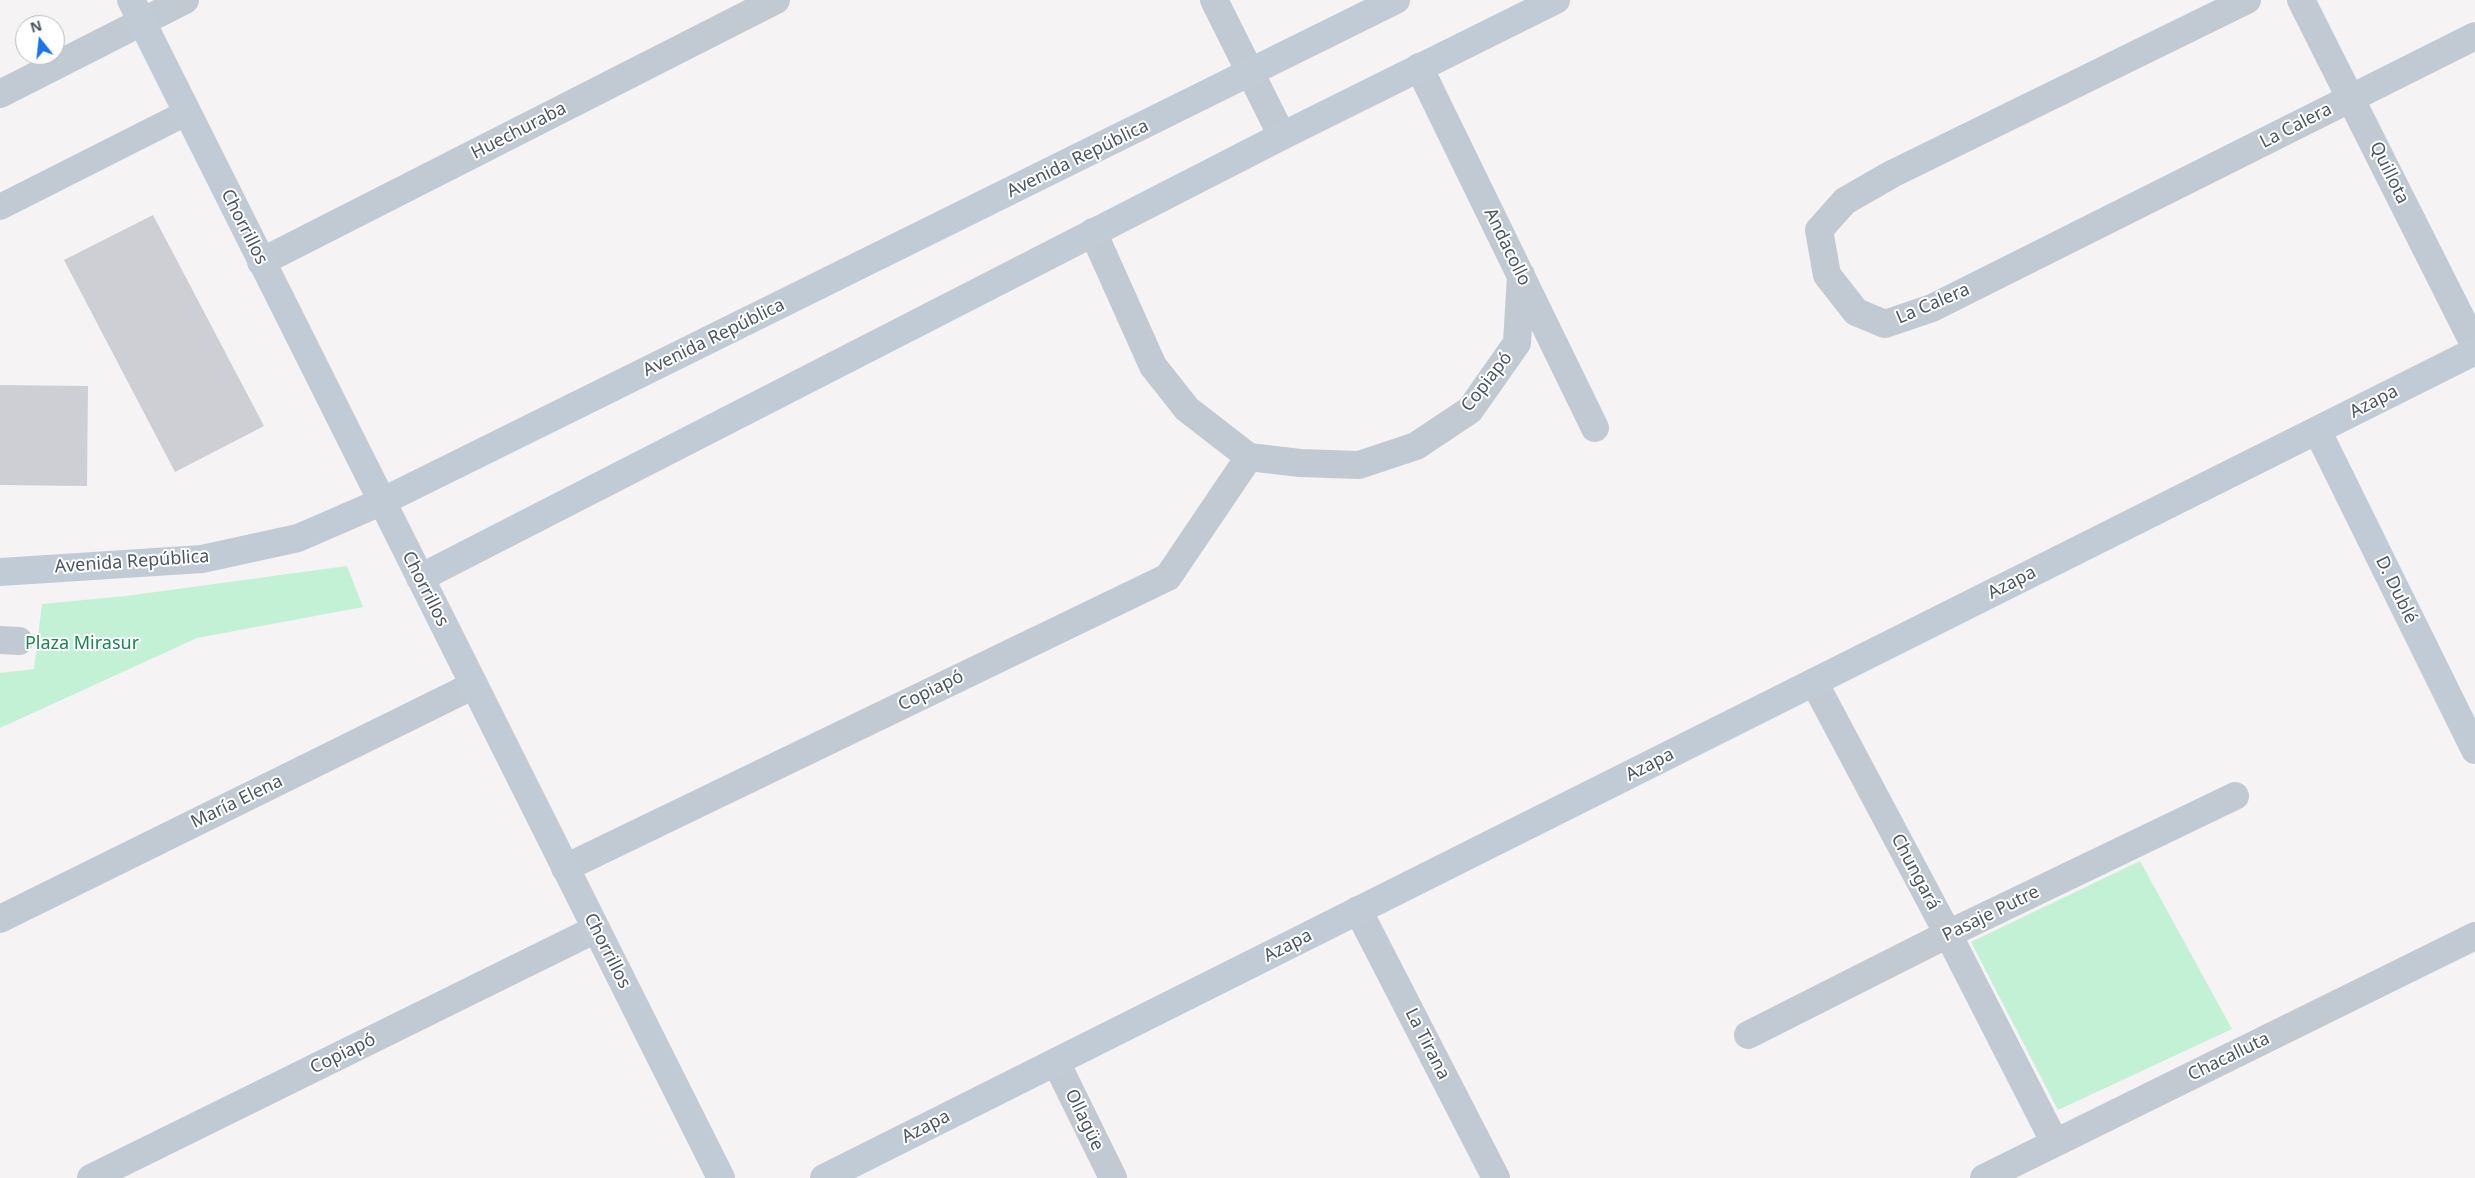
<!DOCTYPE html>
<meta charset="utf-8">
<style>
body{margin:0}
#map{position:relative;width:2475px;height:1178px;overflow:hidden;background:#f5f3f3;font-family:"Noto Sans",sans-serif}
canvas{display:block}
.north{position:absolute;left:15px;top:15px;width:50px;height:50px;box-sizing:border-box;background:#fff;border:1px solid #b7bbc0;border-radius:50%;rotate:344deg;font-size:14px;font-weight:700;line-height:20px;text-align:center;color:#4a5661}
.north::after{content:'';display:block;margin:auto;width:18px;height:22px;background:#1a73e8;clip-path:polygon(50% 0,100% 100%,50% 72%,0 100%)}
</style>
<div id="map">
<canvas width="2475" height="1178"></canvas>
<div class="north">N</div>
</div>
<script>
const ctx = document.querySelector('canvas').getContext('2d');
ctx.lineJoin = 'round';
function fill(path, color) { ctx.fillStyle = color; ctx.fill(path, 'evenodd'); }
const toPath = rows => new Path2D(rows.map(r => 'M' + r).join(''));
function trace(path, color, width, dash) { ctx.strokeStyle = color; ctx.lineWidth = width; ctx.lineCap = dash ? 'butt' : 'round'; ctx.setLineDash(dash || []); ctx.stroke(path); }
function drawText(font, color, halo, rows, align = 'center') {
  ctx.font = font + ' "Noto Sans",sans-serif'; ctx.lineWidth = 4; ctx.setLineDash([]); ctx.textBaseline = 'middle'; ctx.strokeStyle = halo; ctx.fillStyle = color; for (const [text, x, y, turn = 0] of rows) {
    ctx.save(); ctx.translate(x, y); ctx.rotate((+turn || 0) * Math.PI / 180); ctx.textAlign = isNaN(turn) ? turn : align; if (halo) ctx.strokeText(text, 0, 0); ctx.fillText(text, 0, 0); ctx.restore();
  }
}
fill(toPath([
 [347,566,363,607,197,638,0,728,0,673,34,669,42,604,126,596],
 [2140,861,2232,1029,2058,1110,1971,942]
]), '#c3f1d5');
fill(toPath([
 [153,215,264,426,175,472,64,260],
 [0,385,88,386,87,486,0,485]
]), '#cdcfd5');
trace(toPath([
 [0,207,186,113]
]), '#c1cad2', 26);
trace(toPath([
 [1214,0,1282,136],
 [2247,0,1892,174,1845,201,1819,230,1827,275,1856,312,1885,324,1932,308,2475,36],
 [2301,0,2475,346],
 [1419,67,1595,428],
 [0,94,185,0],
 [1093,232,1153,366,1187,409,1249,457,1300,463,1359,465,1416,446,1470,410,1517,343,1521,275],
 [261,262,776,0],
 [0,640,19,641],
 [1814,682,1948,934,2055,1143],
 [565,868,1168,577,1249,457],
 [1358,910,1496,1178],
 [0,919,474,685],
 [1748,1035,1948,934,2235,796],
 [1056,1062,1113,1178],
 [91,1178,596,929],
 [1984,1178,2475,936]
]), '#c1cad2', 28);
trace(toPath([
 [131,0,721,1178],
 [2317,430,2475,750],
 [0,572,202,559,298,538,381,502,1396,0],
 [420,578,1282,136,1556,0],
 [824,1178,2475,351]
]), '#c1cbd6', 28);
drawText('18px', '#4a5661', '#fff', [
 ["La Calera",2296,126,-27],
 ["Huechuraba",519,131,-27],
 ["Avenida República",1078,159,-26],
 ["Quillota",2389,173,64],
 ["Chorrillos",244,227,63],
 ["Andacollo",1507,247,64],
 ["La Calera",1933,304,-23],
 ["Avenida República",714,338,-26],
 ["Copiapó",1487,382,-52],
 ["Azapa",2374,402,-27],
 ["Avenida República",132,562,-4],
 ["Azapa",2012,583,-27],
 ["Chorrillos",425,589,63],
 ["D. Dublé",2396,590,64],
 ["Copiapó",931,691,-26],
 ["Azapa",1650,765,-27],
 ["María Elena",237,802,-26],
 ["Chungará",1915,872,62],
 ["Pasaje Putre",1991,914,-26],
 ["Azapa",1288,946,-27],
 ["Chorrillos",607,951,63],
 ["La Tirana",1427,1044,63],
 ["Copiapó",343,1054,-26],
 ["Chacalluta",2229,1057,-26],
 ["Ollagüe",1084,1120,64],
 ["Azapa",926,1127,-27]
]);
drawText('18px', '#17864f', '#fff', [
 ["Plaza Mirasur",82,644]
]);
</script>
